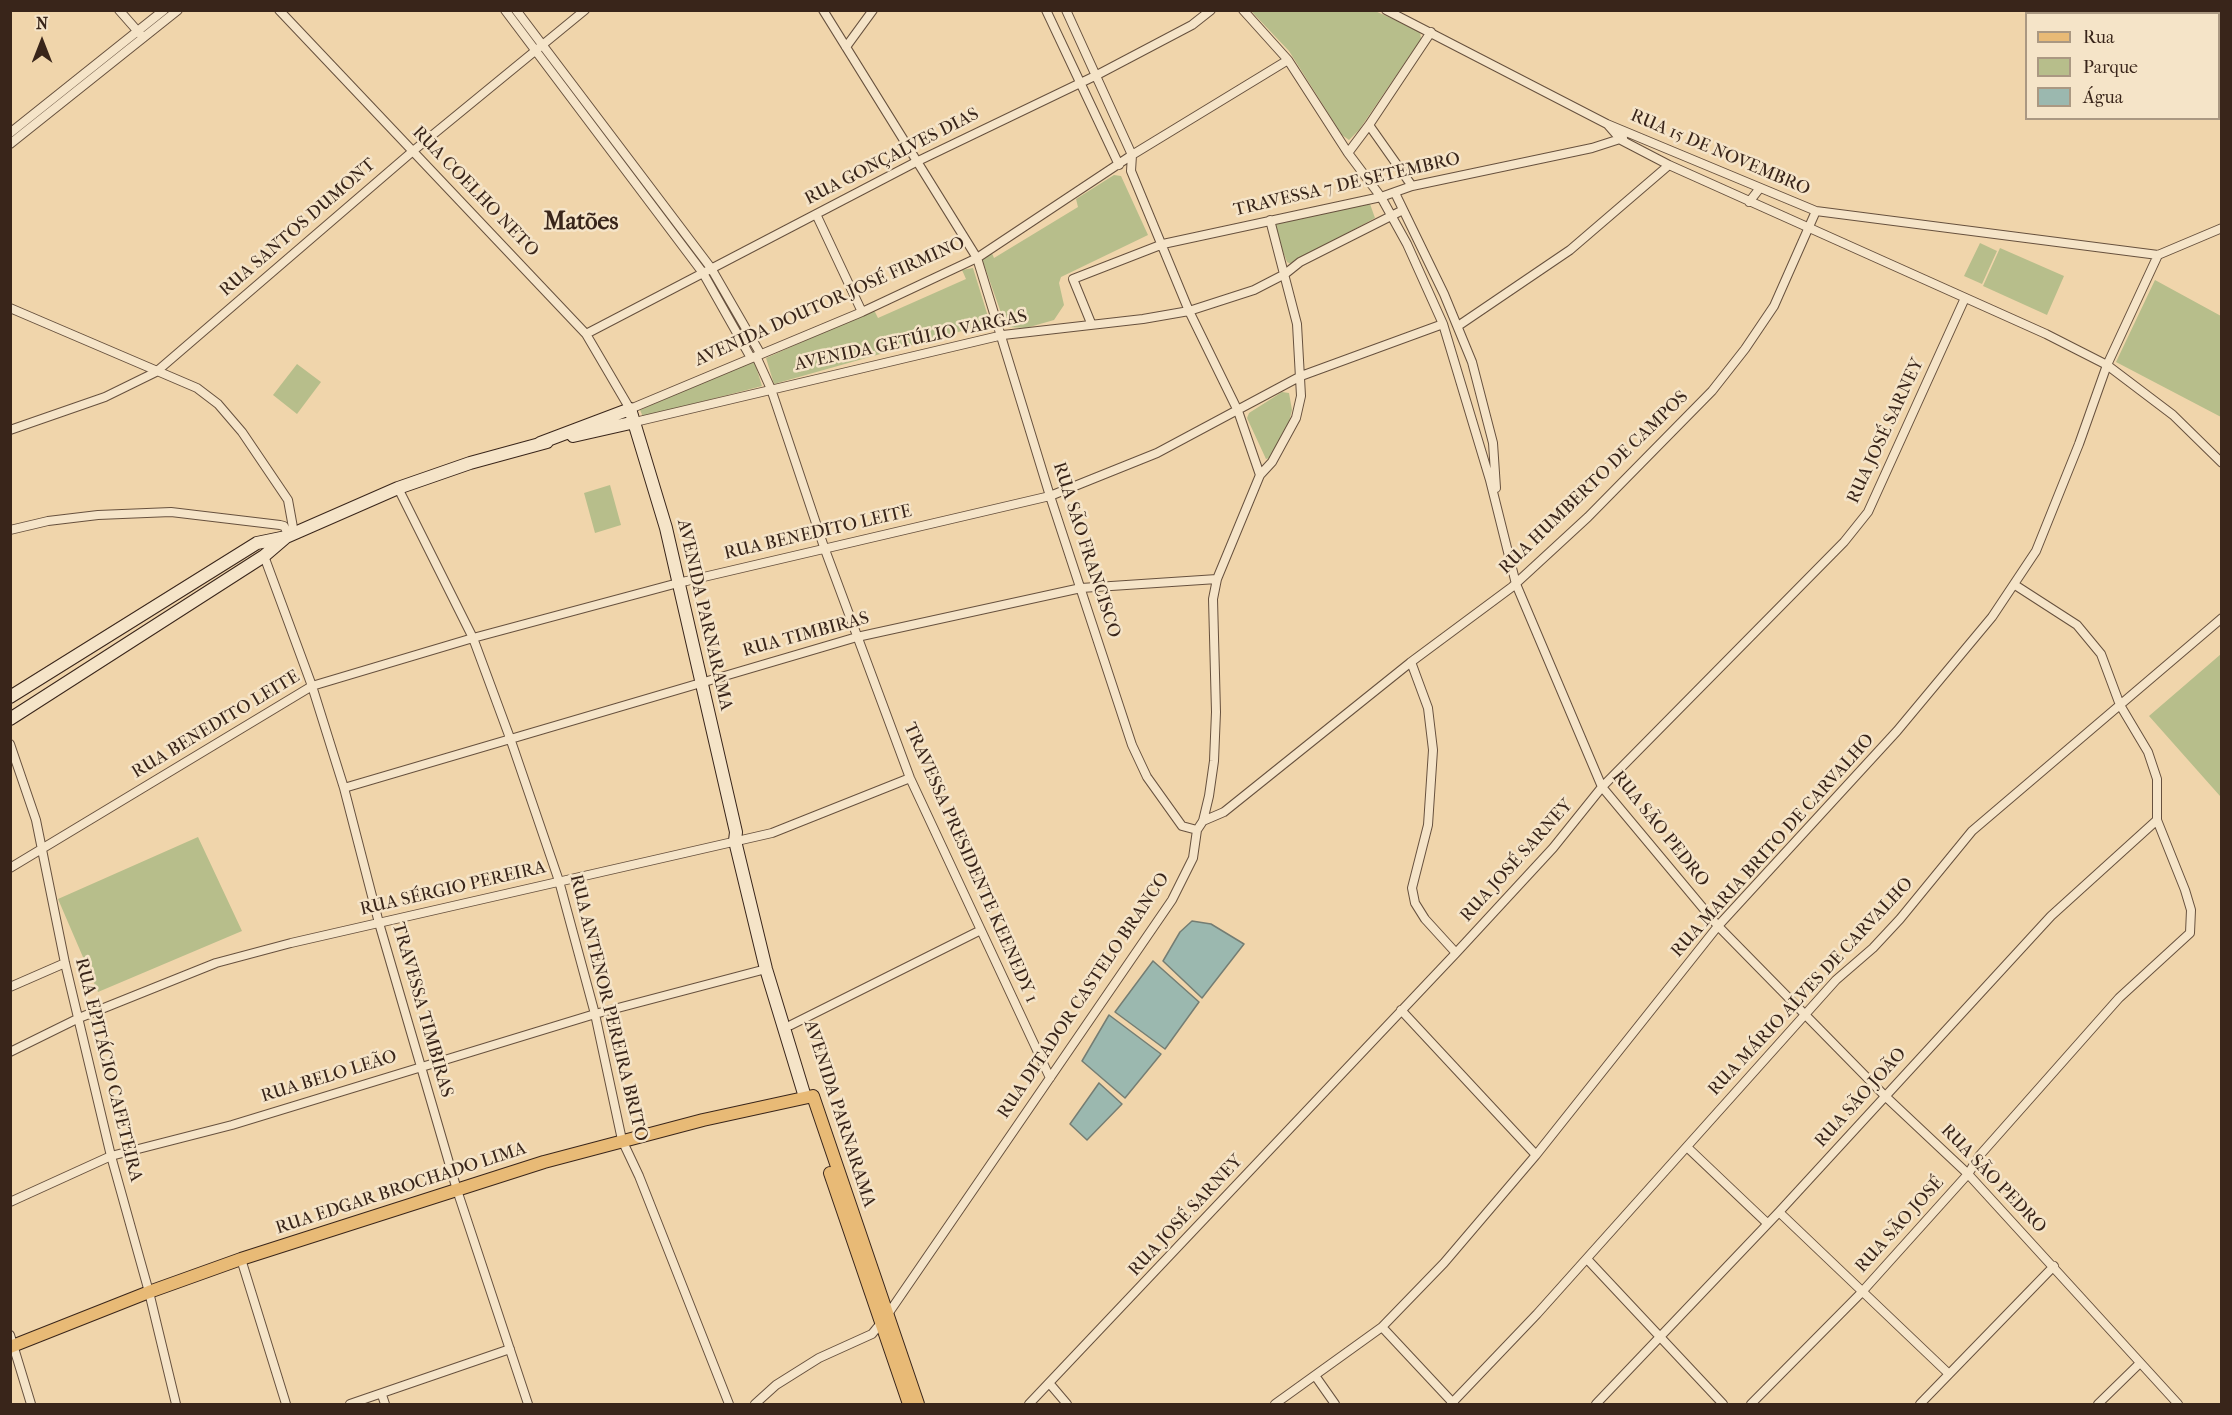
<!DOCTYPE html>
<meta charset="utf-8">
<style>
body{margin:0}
#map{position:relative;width:2232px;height:1415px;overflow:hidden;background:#f0d5ab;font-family:"IM FELL French Canon",serif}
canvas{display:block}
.frame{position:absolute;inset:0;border:12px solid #39251a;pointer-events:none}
.legend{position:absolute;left:2025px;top:12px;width:195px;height:108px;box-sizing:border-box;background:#f5e4c8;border:2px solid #aa9882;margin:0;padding:8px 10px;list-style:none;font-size:18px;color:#39251a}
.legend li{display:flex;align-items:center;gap:12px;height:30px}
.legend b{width:30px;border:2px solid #aa9882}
.north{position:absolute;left:12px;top:12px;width:60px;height:60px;-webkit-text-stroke:4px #f5e4c8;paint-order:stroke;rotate:0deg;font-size:16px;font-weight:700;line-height:24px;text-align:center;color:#39251a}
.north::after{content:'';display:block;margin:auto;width:21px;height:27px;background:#39251a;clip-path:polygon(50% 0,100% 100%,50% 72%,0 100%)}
</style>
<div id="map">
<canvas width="2232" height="1415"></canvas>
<div class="frame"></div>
<ul class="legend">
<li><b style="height:8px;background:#e8ba76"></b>Rua</li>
<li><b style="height:16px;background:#b7be8b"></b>Parque</li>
<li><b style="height:16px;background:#9bb8af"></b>Água</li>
</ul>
<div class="north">N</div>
</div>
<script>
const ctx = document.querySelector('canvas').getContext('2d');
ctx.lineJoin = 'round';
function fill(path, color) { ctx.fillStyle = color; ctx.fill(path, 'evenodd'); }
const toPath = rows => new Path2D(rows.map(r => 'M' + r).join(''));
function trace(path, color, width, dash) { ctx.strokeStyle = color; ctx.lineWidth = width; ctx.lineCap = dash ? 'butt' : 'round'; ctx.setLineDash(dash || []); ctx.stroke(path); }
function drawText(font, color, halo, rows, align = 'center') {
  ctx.font = font + ' "IM FELL French Canon",serif'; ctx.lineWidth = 5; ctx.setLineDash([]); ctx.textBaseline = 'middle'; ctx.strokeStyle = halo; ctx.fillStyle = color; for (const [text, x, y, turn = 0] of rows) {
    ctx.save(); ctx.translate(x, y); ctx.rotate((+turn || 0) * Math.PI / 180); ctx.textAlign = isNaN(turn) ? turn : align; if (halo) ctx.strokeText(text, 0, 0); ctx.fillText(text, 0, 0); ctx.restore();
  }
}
fill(toPath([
 [1251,11,1375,11,1420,31,1421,39,1359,130,1349,140,1342,135,1289,51],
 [1114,175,1121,176,1148,235,1061,277,1059,283,1064,305,1054,320,1026,328,1006,327,982,259,991,251,994,258,1078,207,1076,199],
 [1370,204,1375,218,1291,264,1287,262,1273,226,1279,222],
 [1980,243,1997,251,1982,284,1964,276],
 [2000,248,2064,276,2047,315,1983,286],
 [973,268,990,323,774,384,766,358,874,310,878,318,966,279,962,270],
 [2155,280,2221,316,2221,417,2116,362],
 [754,360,762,386,643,417,640,410],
 [297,364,321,382,297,414,273,395],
 [1282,392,1289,393,1292,410,1288,426,1270,458,1266,459,1247,418,1249,413],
 [610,485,621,525,595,533,584,493],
 [2221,654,2222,795,2220,796,2149,716],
 [198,837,242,931,98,992,58,899]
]), '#b7be8b');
const water = toPath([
 [1192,921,1211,924,1244,944,1202,998,1163,961,1180,932,1192,921],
 [1153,961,1199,1002,1165,1049,1115,1012,1153,961],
 [1109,1015,1161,1054,1125,1098,1082,1061,1109,1015],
 [1099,1083,1122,1104,1087,1140,1070,1124,1099,1083]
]);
fill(water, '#9bb8af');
trace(water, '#747d73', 1.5);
const street = toPath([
 [119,10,141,35],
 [279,10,586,334,630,409,862,312,977,258,1132,155,1288,60],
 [505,10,703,273,751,358],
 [516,10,711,268,760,353],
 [823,10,977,258,1050,496,1132,745,1147,777,1182,826,1197,830],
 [1046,10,1119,165],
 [1066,10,1132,155,1131,171,1189,311,1238,411,1260,475],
 [1243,10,1288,60,1348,153,1381,197,1407,244,1443,324,1490,480,1516,584,1602,787,1718,926,1885,1096,1968,1174,2178,1404],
 [1386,10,1607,124,1816,211,2158,255,2222,228],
 [846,47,873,10],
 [1369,125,1412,186],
 [1608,125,1621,140,1669,165,2046,334,2107,365,2173,415,2222,463],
 [10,133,164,10],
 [10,144,178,10],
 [1348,153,1369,125,1431,32],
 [1395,193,1444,294,1472,362,1493,443,1496,488],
 [1749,202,1760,188],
 [816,214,862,312],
 [10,308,197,388,218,404,242,432,288,500,294,533],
 [1091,323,1073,279,1163,244,1381,197,1412,186,1592,148,1623,138],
 [1458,326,1570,250,1669,165],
 [586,334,916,162,1097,75,1192,25,1211,10],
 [756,356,771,389,824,547,910,778,1050,1078],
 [635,422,1003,335,1143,319,1189,311,1254,290,1285,274,1300,262,1403,210],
 [10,430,105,397,156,372,413,151,585,10],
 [398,488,473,638,510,738,559,881,595,1014,622,1140,639,1176,729,1404],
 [10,530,48,521,98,515,171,512,280,525,284,526,289,536],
 [264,556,312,686,344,788,379,923,457,1190,528,1404],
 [1411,662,1428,708,1433,750,1428,825,1412,888,1415,903,1425,919,1456,953],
 [10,744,36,820,65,963,111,1156,149,1292,176,1404],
 [344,788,857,637,1081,588,1217,579],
 [1203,821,1224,812,1411,662,1512,587,1588,517,1712,391,1745,349,1774,306,1816,211],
 [10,868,312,686,473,638,678,583,1050,496,1157,453,1301,376,1443,324],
 [10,987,65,963],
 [1401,1010,1536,1155],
 [791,1025,981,930],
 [10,1052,79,1018,216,963,291,943,772,833,910,778],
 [1687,1147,1767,1223],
 [10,1202,111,1156,232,1125,595,1014,766,969],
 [1779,1212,1949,1374],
 [241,1259,286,1404],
 [1587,1259,1723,1404],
 [888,1314,1172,900,1193,858,1197,830,1203,821,1209,796,1214,761,1216,712,1213,599,1217,579,1260,475,1272,462,1296,418,1301,396,1297,324,1270,220],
 [1382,1327,1454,1404],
 [10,1335,31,1404],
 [1316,1377,1335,1404],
 [1050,1384,1067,1404],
 [382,1395,385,1404],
 [350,1404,510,1349],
 [755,1404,776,1385,819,1358,872,1334,881,1323],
 [1029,1404,1456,953,1553,848,1602,787,1844,542,1868,512,1965,298],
 [1275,1404,1382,1327,1444,1263,1536,1155,1718,926,1897,731,1992,617,2036,551,2079,444,2107,365,2158,255],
 [1451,1404,1537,1314,1836,980,1873,948,1900,919,1972,831,2222,618],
 [1596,1404,1779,1212,2051,916,2157,820],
 [1751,1404,1861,1293,1968,1174,1980,1155,2119,998,2190,933,2191,910,2185,890,2157,820,2157,779,2148,752,2120,705,2101,654,2077,625,2015,585],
 [1920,1404,2054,1266],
 [2098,1404,2140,1363]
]);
const secondary = toPath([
 [573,436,635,422],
 [540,443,630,409,666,528,736,832,735,841,766,969,805,1097],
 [10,697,257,543,286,537,398,488,470,463,547,442],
 [10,719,264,556,285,538]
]);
const primary = toPath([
 [830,1173,909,1404],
 [10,1347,149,1292,241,1259,544,1162,703,1120,813,1096,918,1404]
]);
trace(street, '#67513e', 10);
trace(secondary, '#39251a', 14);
trace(primary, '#39251a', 14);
trace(street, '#f5e4c8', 8);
trace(secondary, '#f5e4c8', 12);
trace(primary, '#e8ba76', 12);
drawText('18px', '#39251a', '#f5e4c8', [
 ["RUA 15 DE NOVEMBRO",1720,153,23],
 ["RUA GONÇALVES DIAS",892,157,-27],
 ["TRAVESSA 7 DE SETEMBRO",1347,185,-13],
 ["RUA COELHO NETO",475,192,46],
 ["RUA SANTOS DUMONT",298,228,-41],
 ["AVENIDA DOUTOR JOSÉ FIRMINO",830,302,-24],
 ["AVENIDA GETÚLIO VARGAS",911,341,-12],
 ["RUA JOSÉ SARNEY",1886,431,-65],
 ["RUA HUMBERTO DE CAMPOS",1594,483,-44],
 ["RUA BENEDITO LEITE",818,533,-13],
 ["RUA SÃO FRANCISCO",1086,550,72],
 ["AVENIDA PARNARAMA",704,615,77],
 ["RUA TIMBIRAS",806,635,-15],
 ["RUA BENEDITO LEITE",216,725,-31],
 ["RUA SÃO PEDRO",1660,829,51],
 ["RUA MARIA BRITO DE CARVALHO",1773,846,-48],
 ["RUA JOSÉ SARNEY",1517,861,-48],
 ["TRAVESSA PRESIDENTE KEENEDY 1",970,863,66],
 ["RUA SÉRGIO PEREIRA",453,889,-13],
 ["RUA MÁRIO ALVES DE CARVALHO",1811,987,-47],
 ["RUA DITADOR CASTELO BRANCO",1084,996,-56],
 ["RUA ANTENOR PEREIRA BRITO",608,1008,76],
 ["TRAVESSA TIMBIRAS",422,1010,74],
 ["RUA EPITÁCIO CAFETEIRA",108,1070,76],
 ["RUA BELO LEÃO",329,1077,-17],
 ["RUA SÃO JOÃO",1861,1098,-48],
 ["AVENIDA PARNARAMA",839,1114,72],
 ["RUA SÃO PEDRO",1993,1179,46],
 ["RUA EDGAR BROCHADO LIMA",401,1189,-18],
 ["RUA JOSÉ SARNEY",1186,1216,-47],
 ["RUA SÃO JOSÉ",1900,1225,-48]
]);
drawText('bold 24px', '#39251a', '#f5e4c8', [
 ["Matões",581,223]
]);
</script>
